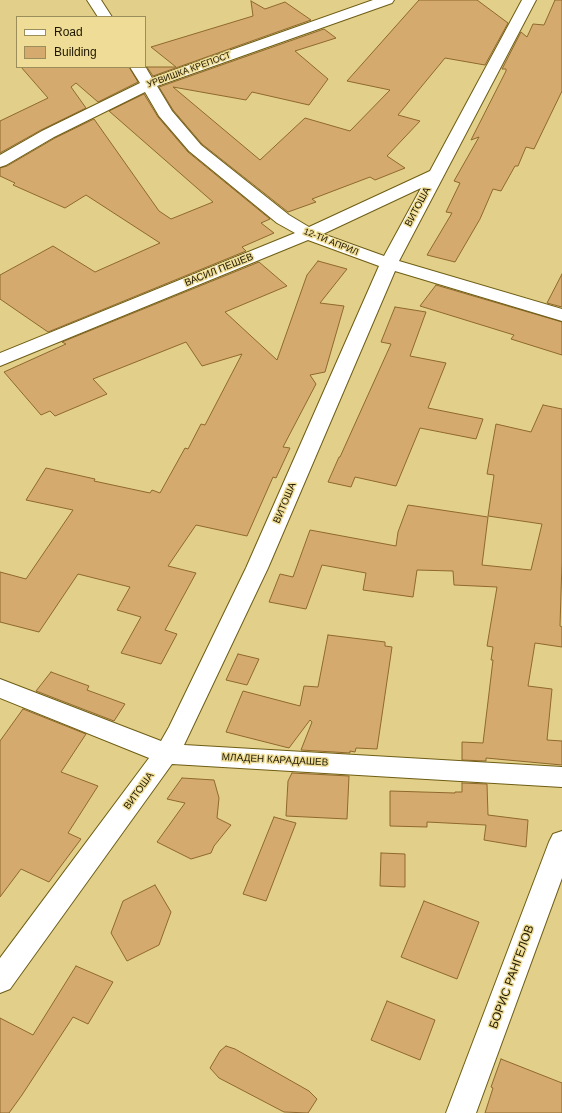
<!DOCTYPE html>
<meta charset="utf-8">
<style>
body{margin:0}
#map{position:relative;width:562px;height:1113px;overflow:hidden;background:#e2cf8a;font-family:Arial,sans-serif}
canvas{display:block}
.legend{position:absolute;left:16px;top:16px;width:130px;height:52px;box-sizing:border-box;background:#efdd97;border:1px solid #9b8e5b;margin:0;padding:5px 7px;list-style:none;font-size:12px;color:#1e1700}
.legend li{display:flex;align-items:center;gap:8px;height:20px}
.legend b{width:20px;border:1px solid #9b8e5b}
</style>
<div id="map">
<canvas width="562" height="1113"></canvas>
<ul class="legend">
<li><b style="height:5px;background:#fff"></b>Road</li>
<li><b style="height:11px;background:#d4aa6f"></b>Building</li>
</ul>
</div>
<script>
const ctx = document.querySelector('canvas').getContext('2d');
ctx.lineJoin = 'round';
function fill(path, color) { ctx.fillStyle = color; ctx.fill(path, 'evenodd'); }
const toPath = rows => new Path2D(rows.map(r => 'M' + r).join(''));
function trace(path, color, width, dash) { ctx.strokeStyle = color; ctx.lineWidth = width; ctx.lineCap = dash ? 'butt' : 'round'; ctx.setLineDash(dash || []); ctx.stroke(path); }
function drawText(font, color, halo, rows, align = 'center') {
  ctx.font = font + ' Arial,sans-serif'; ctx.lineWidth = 3; ctx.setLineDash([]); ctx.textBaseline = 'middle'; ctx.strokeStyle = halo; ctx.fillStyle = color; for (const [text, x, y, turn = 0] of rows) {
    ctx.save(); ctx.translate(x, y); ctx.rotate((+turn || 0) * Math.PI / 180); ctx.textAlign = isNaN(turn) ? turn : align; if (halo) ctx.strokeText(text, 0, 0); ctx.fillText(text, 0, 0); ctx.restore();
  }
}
const building = toPath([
 [419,0,477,0,508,23,485,65,445,58,398,115,420,121,387,156,405,168,375,180,370,177,312,199,316,202,288,212,202,144,173,110,159,87,324,29,336,38,295,51,328,79,309,105,252,92,246,100,173,87,260,160,305,118,350,131,390,90,347,81,419,0],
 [555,0,562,0,562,91,534,149,526,147,518,166,515,166,501,191,493,189,480,219,455,262,427,255,452,213,446,212,460,183,454,181,479,137,471,140,506,71,506,69,502,69,521,32,527,37,533,24,544,25,555,0],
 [251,1,265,9,285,2,311,20,153,76,147,67,176,67,151,47,253,16,251,1],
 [21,67,129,67,138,82,98,102,76,83,71,87,86,108,41,130,0,153,0,121,48,98,21,67],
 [144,94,158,117,188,152,270,219,261,223,274,233,242,247,246,251,48,332,0,299,0,275,53,246,95,272,160,243,86,195,65,208,13,185,15,183,0,176,0,168,7,166,55,138,94,119,159,211,171,219,213,202,109,111,144,94],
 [318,261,347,269,320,303,344,306,325,372,310,375,316,384,283,447,290,448,276,478,273,477,247,536,196,525,168,566,196,573,165,630,177,634,161,664,121,653,141,617,117,610,130,587,78,574,39,632,0,622,0,572,26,579,73,510,26,500,46,468,95,479,94,481,150,493,152,490,160,493,185,448,188,449,201,424,205,425,242,354,202,366,186,342,93,379,107,394,55,416,50,411,41,415,4,372,66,344,62,342,259,262,287,286,225,312,277,360,307,275,318,261],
 [562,274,562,307,547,303,562,274],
 [436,285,562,322,562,355,511,339,514,335,420,306,436,285],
 [395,307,426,312,410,356,446,363,428,408,483,419,476,439,420,428,396,486,355,477,351,487,328,482,339,457,340,457,391,344,381,342,395,307],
 [543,405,562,409,562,562,560,626,562,627,562,647,535,643,528,686,552,689,547,740,562,741,562,765,486,758,486,761,462,760,462,742,483,743,493,660,491,660,493,647,487,646,497,587,454,585,453,571,417,570,413,597,363,590,366,573,322,565,306,609,269,602,280,574,293,577,310,530,396,546,398,532,408,505,488,517,482,565,531,570,542,524,488,516,494,475,487,474,496,424,531,432,543,405],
 [328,635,385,642,385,646,392,647,377,749,356,748,355,752,350,751,350,753,301,750,312,722,310,720,289,748,226,732,243,691,300,706,304,686,318,687,328,635],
 [238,654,259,659,247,685,226,680,238,654],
 [51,672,89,686,87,690,125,704,114,721,36,691,51,672],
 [23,709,86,734,61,772,98,786,68,833,81,839,49,882,21,869,0,897,0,741,23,709],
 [292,773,349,776,347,819,286,816,288,781,292,773],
 [182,778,214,780,219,798,217,818,231,825,214,846,211,853,191,859,157,842,185,803,167,799,182,778],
 [462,783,487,784,488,815,528,820,526,847,484,840,486,825,427,822,427,827,390,826,390,791,455,793,455,792,462,792,462,783],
 [274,817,296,823,266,901,243,894,274,817],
 [381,853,405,854,405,887,380,886,381,853],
 [155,885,171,912,159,945,127,961,111,933,123,901,155,885],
 [424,901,479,922,457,979,401,957,424,901],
 [76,966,113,982,88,1024,73,1017,22,1095,9,1113,0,1113,0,1018,33,1035,76,966],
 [387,1001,435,1020,420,1060,371,1040,387,1001],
 [226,1046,235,1049,309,1091,317,1099,308,1113,284,1112,219,1078,210,1068,220,1051,226,1046],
 [501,1059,562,1083,562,1113,485,1113,493,1088,491,1087,501,1059]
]);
fill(building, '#d4aa6f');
trace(building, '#8f682d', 1);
const minor = toPath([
 [87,0,101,0,112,17,98,17,87,0],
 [373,0,394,0,392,3,157,86,172,111,201,145,289,215,309,227,430,171,522,0,536,0,399,261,562,309,562,321,395,271,268,568,184,745,562,767,562,787,172,764,10,989,0,993,0,958,149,758,0,698,0,679,161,741,169,727,246,568,379,266,308,240,0,366,0,353,295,233,277,223,189,151,159,116,145,92,54,137,6,165,0,167,0,155,42,131,140,83,130,67,145,66,152,78,373,0],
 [421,188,384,256,323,234,421,188],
 [562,831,562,878,476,1113,446,1113,549,842,553,834,562,831]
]);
trace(minor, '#6e5d13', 2);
fill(minor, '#fff');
drawText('9px', '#1e1700', '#efdd97', [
 ["УРВИШКА КРЕПОСТ",189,70,-20],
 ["12-ТИ АПРИЛ",331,242,22]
]);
drawText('10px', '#1e1700', '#efdd97', [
 ["ВИТОША",418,207,-62],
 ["ВАСИЛ ПЕШЕВ",219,270,-22],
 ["ВИТОША",285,503,-67],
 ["МЛАДЕН КАРАДАШЕВ",275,760,3],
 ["ВИТОША",139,791,-54]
]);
drawText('12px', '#1e1700', '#efdd97', [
 ["БОРИС РАНГЕЛОВ",512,977,-70]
]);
</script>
